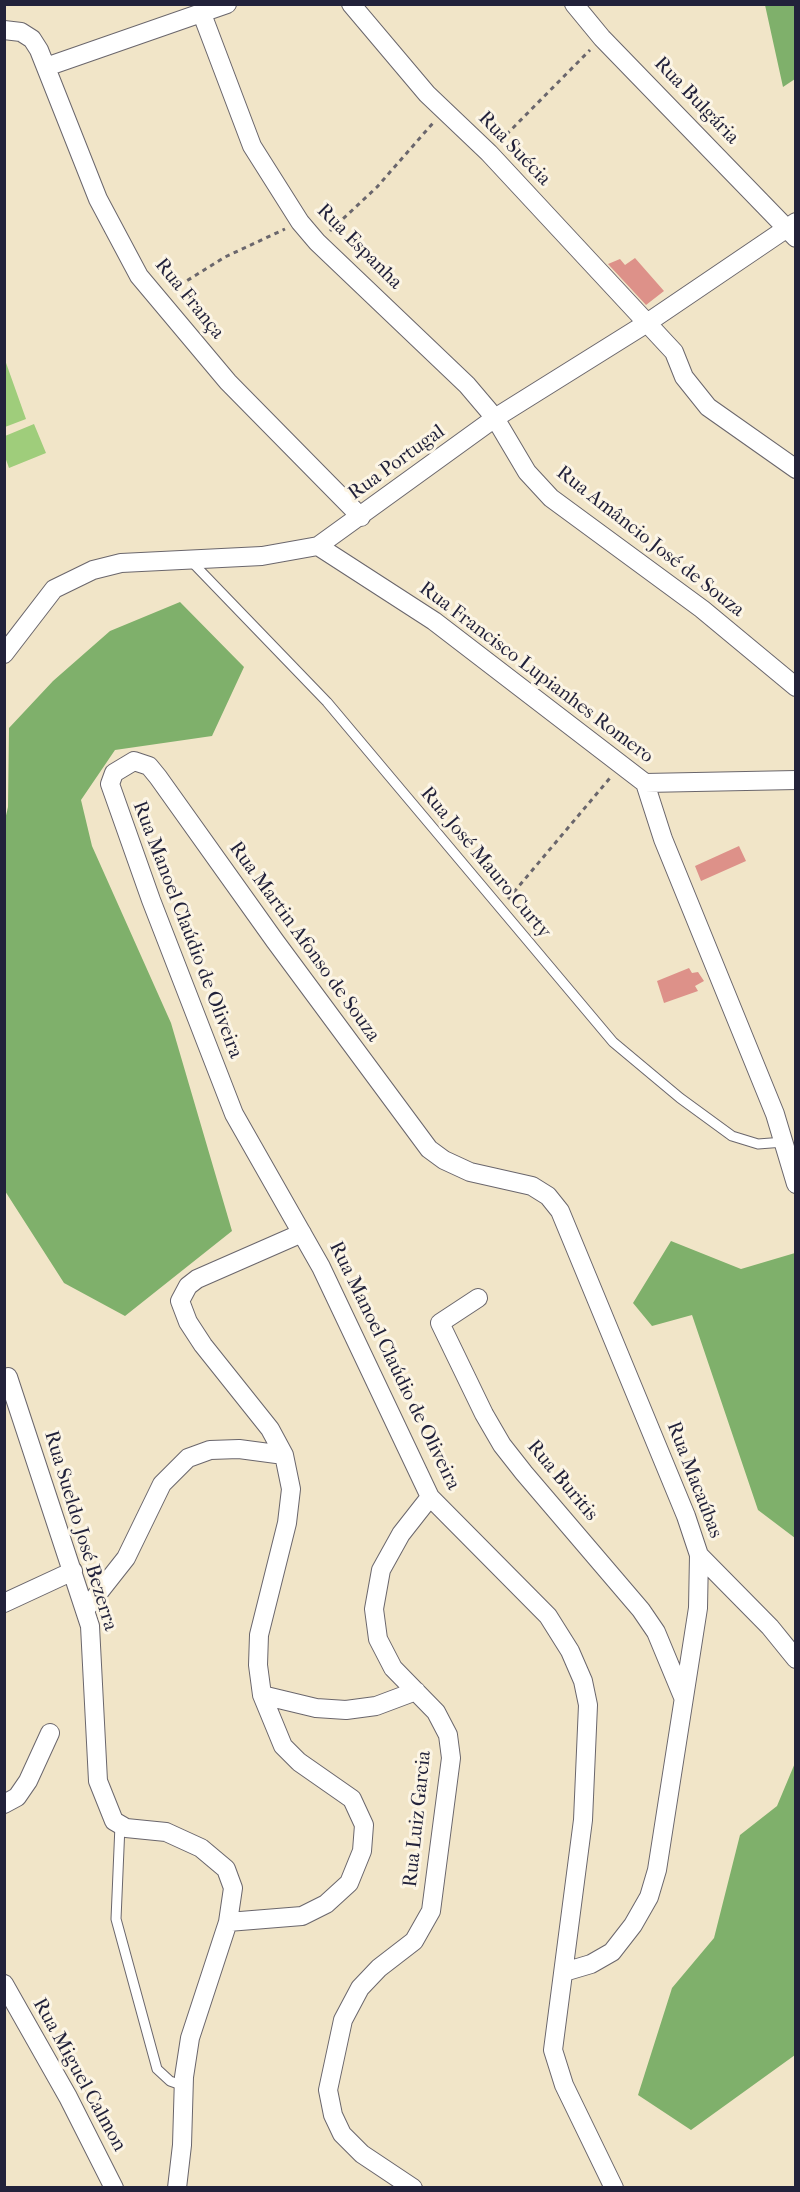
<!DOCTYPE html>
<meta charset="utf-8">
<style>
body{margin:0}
#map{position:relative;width:800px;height:2192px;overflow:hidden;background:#f1e5c8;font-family:"IM FELL French Canon",serif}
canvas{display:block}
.frame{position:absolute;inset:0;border:6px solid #22223b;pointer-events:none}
</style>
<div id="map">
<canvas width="800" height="2192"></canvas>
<div class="frame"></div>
</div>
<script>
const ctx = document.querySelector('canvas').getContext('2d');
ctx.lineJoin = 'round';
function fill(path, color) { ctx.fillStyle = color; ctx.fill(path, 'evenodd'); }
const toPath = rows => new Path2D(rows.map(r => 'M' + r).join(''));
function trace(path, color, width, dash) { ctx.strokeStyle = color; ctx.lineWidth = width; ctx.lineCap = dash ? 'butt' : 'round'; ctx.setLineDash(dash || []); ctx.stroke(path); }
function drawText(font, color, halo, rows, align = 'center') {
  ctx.font = font + ' "IM FELL French Canon",serif'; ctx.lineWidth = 6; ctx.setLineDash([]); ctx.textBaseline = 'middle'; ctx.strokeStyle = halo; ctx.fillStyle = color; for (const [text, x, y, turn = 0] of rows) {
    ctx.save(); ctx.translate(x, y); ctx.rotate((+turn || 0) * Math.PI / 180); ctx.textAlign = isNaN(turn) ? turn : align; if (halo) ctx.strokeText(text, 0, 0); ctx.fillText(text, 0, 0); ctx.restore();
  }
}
fill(toPath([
 [5,360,26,419,5,427,4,360],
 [34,424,46,453,9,468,5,457,5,436]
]), '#9fcd7b');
fill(toPath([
 [765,5,795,5,795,79,783,87],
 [180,602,244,667,212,736,115,750,81,800,92,846,171,1023,232,1231,125,1316,64,1283,5,1191,4,824,8,807,9,728,53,681,110,631],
 [671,1241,741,1269,795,1253,795,1538,758,1510,692,1315,652,1326,633,1303],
 [795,1763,795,2055,691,2130,638,2095,672,1988,714,1938,740,1835,777,1806]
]), '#7fb06b');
fill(toPath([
 [635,258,664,291,646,305,608,264,620,259,625,265],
 [739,846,746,861,701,881,695,866],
 [689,968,692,973,698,972,704,981,695,986,698,991,664,1003,657,981]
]), '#dd9189');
const service = toPath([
 [190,560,327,702,613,1042,680,1098,732,1136,758,1144,784,1142],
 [120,1825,116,1919,157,2069,170,2081,184,2086]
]);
const minor = toPath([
 [351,4,427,94,489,153,674,352,684,377,708,407,796,469],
 [574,4,602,38,796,238],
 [202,14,252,146,300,222,317,242,467,385,495,418,527,472,551,498,702,609,796,687],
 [4,30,21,32,32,39,39,50,98,199,139,276,228,382,361,517],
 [46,67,227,4],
 [318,546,434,621,645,783,663,839,775,1114,796,1184],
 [4,654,54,589,93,570,121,563,262,556,318,546,495,418,647,323,796,222],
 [645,783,796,780],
 [478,1298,440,1323,484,1414,502,1445,524,1473,641,1610,656,1632,683,1697],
 [8,1377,90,1626,98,1781,114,1821,126,1828,166,1832,201,1848,226,1869,233,1888,228,1922,190,2038,184,2077,182,2145,177,2188],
 [699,1555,770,1627,796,1659],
 [4,1603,73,1571],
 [85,1610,126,1558,162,1484,188,1458,210,1450,239,1449,284,1455],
 [262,1695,316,1708,346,1710,376,1706,416,1691],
 [4,1804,17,1797,28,1781,50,1733],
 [228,1922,302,1916,326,1904,349,1883,362,1851,364,1825,352,1799,299,1762,283,1746,262,1695,258,1665,259,1635,287,1523,291,1489,284,1455,270,1429,203,1345,188,1322,180,1301,188,1286,197,1279,302,1233],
 [564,1972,591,1964,612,1952,633,1925,649,1897,657,1870,698,1608,699,1555,686,1516,560,1211,548,1196,532,1186,470,1172,444,1160,429,1149,275,941,158,777,149,766,134,761,114,773,110,784,151,900,234,1114,321,1267,430,1497,548,1616,570,1651,583,1681,588,1705,583,1820,553,2050,564,2085,614,2188],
 [4,1984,68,2097,114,2188],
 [413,2188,362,2154,342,2134,333,2115,328,2090,343,2020,360,1988,379,1968,414,1941,431,1911,451,1758,448,1735,436,1712,393,1668,378,1639,374,1609,381,1570,401,1534,430,1497]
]);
trace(service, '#6a666c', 11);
trace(minor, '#6a666c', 20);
trace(toPath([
 [500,141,590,50],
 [330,231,377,187,433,123],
 [172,290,225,257,285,229],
 [508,899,610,778]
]), '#6a666c', 3, [4.5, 4.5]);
trace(service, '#fff', 9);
trace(minor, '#fff', 18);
drawText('20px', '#22223b', '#fcf5e5', [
 ["Rua Bulgária",696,101,46],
 ["Rua Suécia",514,149,46],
 ["Rua Espanha",359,247,45],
 ["Rua França",189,299,51],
 ["Rua Portugal",397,463,-36],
 ["Rua Amâncio José de Souza",650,542,38],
 ["Rua Francisco Lupianhes Romero",536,673,37],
 ["Rua José Mauro Curty",485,863,50],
 ["Rua Manoel Claúdio de Oliveira",187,930,69],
 ["Rua Martin Afonso de Souza",304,942,54],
 ["Rua Manoel Claúdio de Oliveira",394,1366,64],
 ["Rua Macaúbas",694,1480,69],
 ["Rua Buritis",562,1481,50],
 ["Rua Sueldo José Bezerra",80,1531,73],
 ["Rua Luiz Garcia",418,1819,-84],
 ["Rua Miguel Calmon",79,2075,61]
]);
</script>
